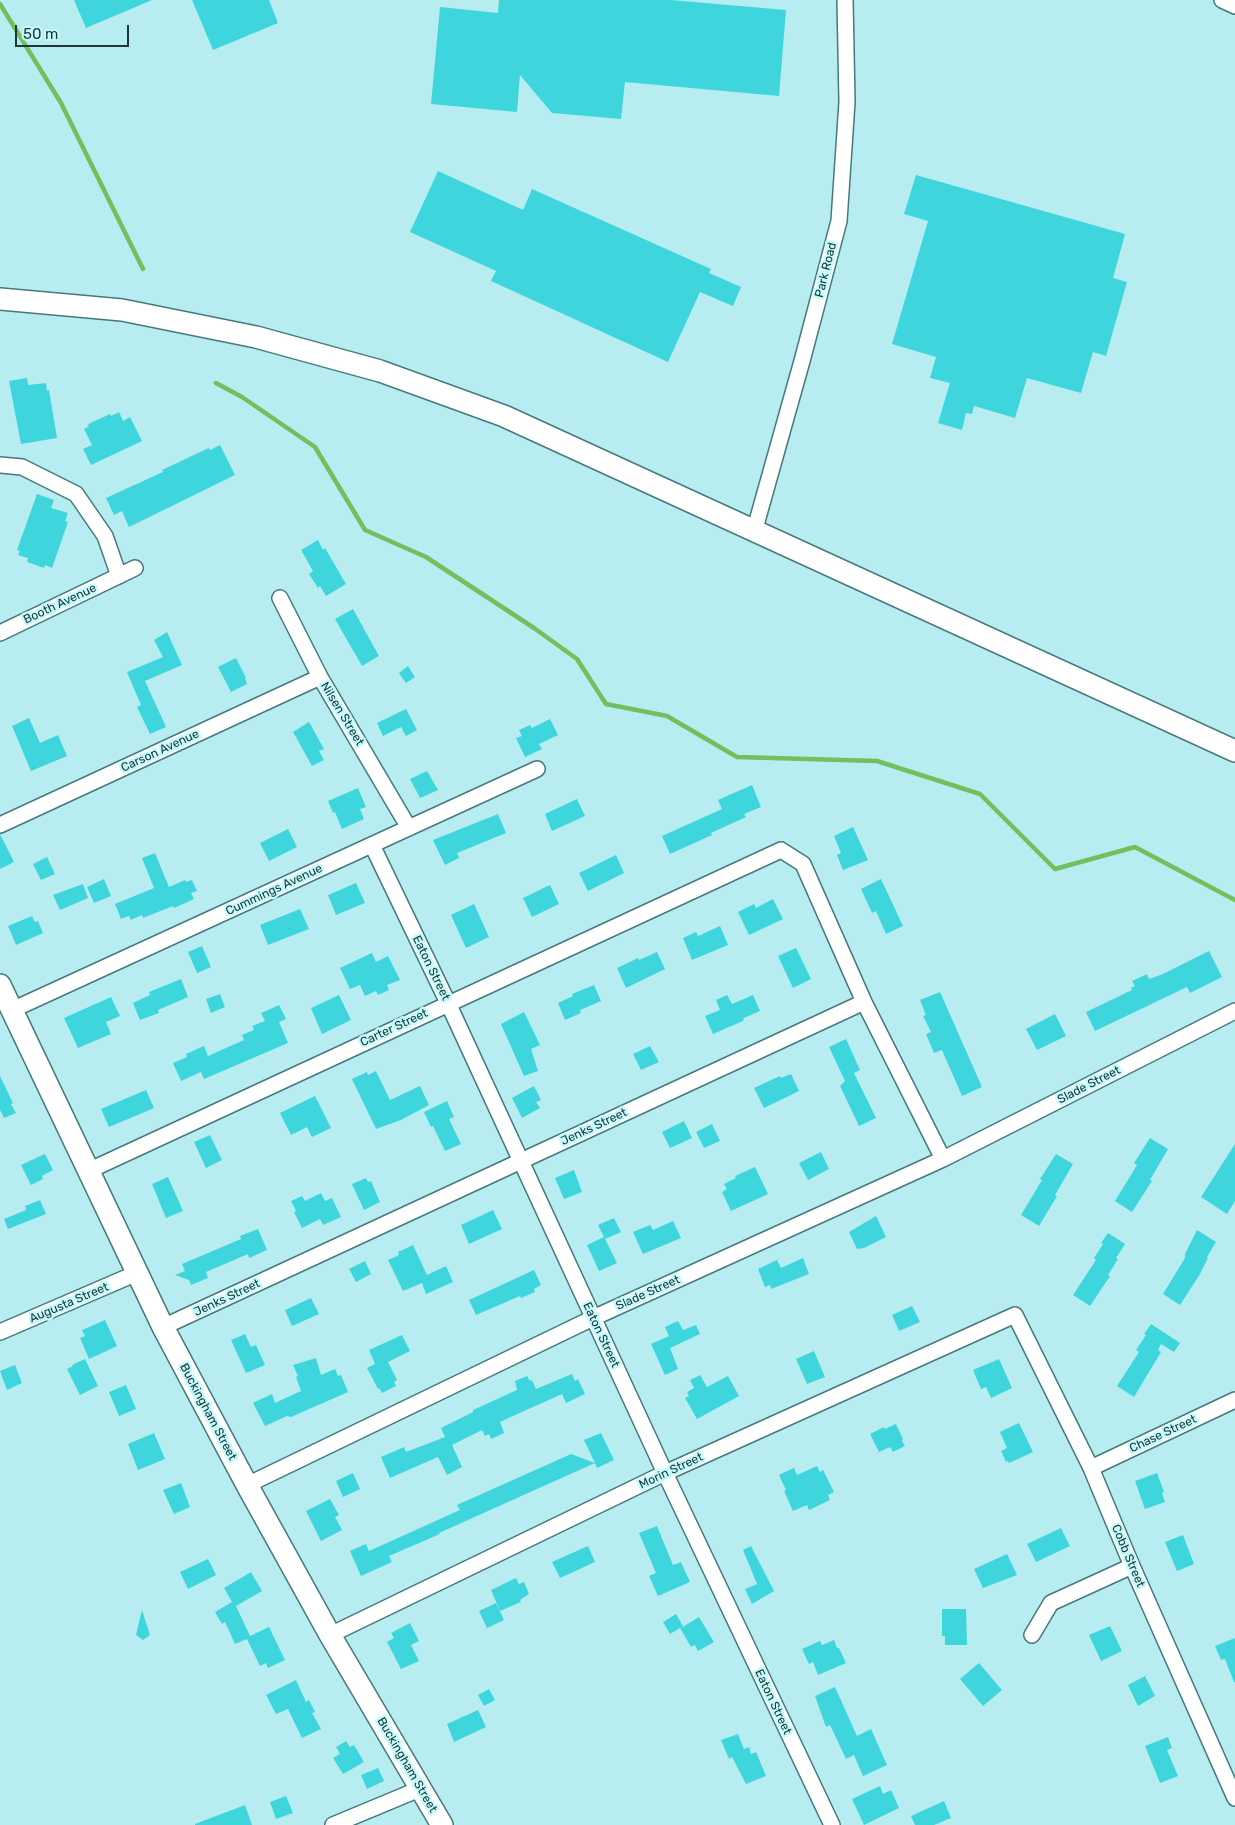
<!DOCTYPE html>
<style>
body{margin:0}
#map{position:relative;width:1235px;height:1825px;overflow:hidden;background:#b7edf0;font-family:Rubik,sans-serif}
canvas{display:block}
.scale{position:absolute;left:15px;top:25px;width:114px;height:22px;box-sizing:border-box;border:2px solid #203637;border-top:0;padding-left:6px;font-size:15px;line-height:18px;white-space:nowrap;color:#203637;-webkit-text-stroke:4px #c4fbfd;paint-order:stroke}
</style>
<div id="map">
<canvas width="1235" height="1825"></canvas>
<div class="scale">50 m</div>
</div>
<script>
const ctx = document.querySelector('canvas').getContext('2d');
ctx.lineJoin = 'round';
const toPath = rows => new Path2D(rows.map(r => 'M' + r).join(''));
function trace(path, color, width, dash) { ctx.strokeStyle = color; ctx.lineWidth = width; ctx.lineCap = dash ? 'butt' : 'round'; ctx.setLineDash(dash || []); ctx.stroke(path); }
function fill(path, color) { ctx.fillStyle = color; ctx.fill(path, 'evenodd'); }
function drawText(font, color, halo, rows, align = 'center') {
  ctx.font = font + ' Rubik,sans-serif'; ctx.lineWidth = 5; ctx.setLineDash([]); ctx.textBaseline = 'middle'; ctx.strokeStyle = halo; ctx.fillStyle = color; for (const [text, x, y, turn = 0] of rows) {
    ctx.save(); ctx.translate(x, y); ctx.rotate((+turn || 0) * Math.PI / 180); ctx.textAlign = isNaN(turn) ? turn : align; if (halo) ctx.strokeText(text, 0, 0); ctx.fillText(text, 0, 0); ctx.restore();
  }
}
trace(toPath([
 [0,4,61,103,143,269],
 [216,383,242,397,315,447,365,530,426,557,534,628,577,659,606,704,667,716,737,757,877,761,980,794,1055,869,1135,847,1235,900]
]), '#72bf5d', 4.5);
fill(toPath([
 [74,0,152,0,86,28],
 [192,0,269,0,278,23,213,50],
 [499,0,671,0,786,10,779,96,625,82,621,119,552,113,520,75,517,112,431,104,440,7,498,13],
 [438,171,523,210,532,189,711,269,709,273,741,287,733,306,700,292,668,362,491,281,496,271,410,232],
 [916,175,1125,234,1113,278,1127,282,1106,356,1093,352,1081,393,1027,378,1015,418,974,406,972,414,966,413,962,430,938,423,950,383,930,378,936,357,892,344,928,221,904,214],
 [27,378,28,385,46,383,47,391,49,390,57,438,21,444,9,381],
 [119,412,123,421,130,417,142,441,91,465,83,449,92,445,84,429,89,426,88,424,110,414,111,416],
 [220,445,235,475,129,527,122,511,114,515,106,498,163,472,162,470,209,448,210,450],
 [37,494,54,500,51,508,68,513,65,521,68,522,52,568,45,565,44,568,27,562,28,558,18,555,20,551,17,550],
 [318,540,323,550,325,548,346,584,326,596,320,586,318,588,309,574,313,571,301,550],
 [353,609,379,656,362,666,335,619],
 [167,632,182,665,145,681,166,727,150,734,137,707,141,705,127,672,163,657,154,640],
 [236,658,246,678,245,679,247,684,231,692,218,667],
 [408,666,415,677,406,683,399,673],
 [406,709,417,730,406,736,401,727,383,736,377,723],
 [29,718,40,743,58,735,67,756,31,771,12,726],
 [550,719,558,735,539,744,542,749,525,757,516,738,522,736,519,730,530,725,532,728],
 [309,722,324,749,319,751,324,760,312,766,293,732],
 [427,771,438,790,420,798,410,779],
 [752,785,761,807,744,814,746,817,711,833,712,835,670,854,662,836,722,809,718,800],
 [358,788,366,807,360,809,364,819,342,829,335,812,333,813,328,801],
 [577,799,585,816,552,831,545,814],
 [498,814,506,833,457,853,459,858,445,865,433,840],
 [853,827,868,860,843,870,837,855,841,853,834,836],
 [288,829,297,847,269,861,260,843],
 [0,834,14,862,0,869],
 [155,853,169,887,185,880,186,882,192,880,197,891,191,893,194,899,174,908,173,906,143,918,142,915,131,920,129,916,121,919,115,904,154,888,142,858],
 [616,855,624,873,588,891,579,873],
 [47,857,55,874,41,880,33,864],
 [104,879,111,896,94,903,87,887],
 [881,879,903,926,886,934,876,911,872,913,861,889],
 [356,883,365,903,336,915,328,895],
 [83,884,88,898,60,910,53,895],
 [550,885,559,904,532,917,523,898],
 [773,899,783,919,749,935,738,912,754,904,756,908],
 [474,904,489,937,466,948,451,915],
 [300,909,309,929,268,945,260,925],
 [32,916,35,922,38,921,43,933,16,945,8,926],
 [720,926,728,945,692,960,683,938,696,932,698,936],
 [202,946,211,967,197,973,188,952],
 [796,948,811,979,793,988,778,956],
 [1209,951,1222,977,1190,993,1187,987,1095,1031,1086,1012,1132,990,1131,988,1135,986,1132,981,1147,974,1149,979,1163,974],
 [657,952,665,969,626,988,617,968,638,958,639,960],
 [372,953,376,962,388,956,400,980,387,985,389,990,378,995,376,991,365,996,360,985,350,989,340,968],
 [181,979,188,997,158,1010,159,1013,140,1020,133,1003,150,995,149,992],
 [594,985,601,1001,580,1010,581,1013,565,1020,558,1003,573,996,572,994],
 [940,992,982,1087,962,1096,942,1050,934,1053,926,1034,931,1032,923,1016,926,1015,920,1000],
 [220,994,225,1007,211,1013,206,999],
 [339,995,351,1020,322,1034,311,1008],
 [727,995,732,1004,753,995,760,1011,744,1018,743,1021,713,1034,705,1016,720,1010,716,1000],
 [111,997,120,1016,106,1022,111,1034,78,1048,64,1018],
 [279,1005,286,1019,279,1022,288,1043,204,1079,201,1072,181,1081,173,1063,187,1057,186,1054,204,1046,208,1056,244,1040,242,1035,254,1030,252,1026,265,1021,261,1013],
 [524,1012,540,1045,531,1049,538,1071,524,1076,501,1024],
 [1055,1014,1066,1036,1037,1050,1026,1029],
 [846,1039,860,1070,854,1073,876,1118,859,1126,840,1086,845,1081,829,1047],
 [650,1046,659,1062,641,1070,633,1054],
 [376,1071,390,1100,420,1086,429,1105,401,1120,376,1129,352,1079,367,1072,368,1075],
 [791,1074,799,1091,764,1108,754,1088,780,1076,781,1078],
 [0,1076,13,1103,11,1104,16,1113,4,1118,0,1110],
 [534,1086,541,1100,536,1102,540,1108,522,1118,512,1098],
 [146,1090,154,1108,109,1127,101,1109],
 [315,1096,331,1128,312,1137,307,1127,291,1135,280,1113],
 [447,1101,454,1117,449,1119,461,1144,445,1151,433,1126,431,1127,424,1112],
 [684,1121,692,1138,670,1148,662,1132],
 [712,1124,720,1141,704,1148,696,1132],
 [210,1135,222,1160,206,1168,194,1142],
 [1150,1138,1168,1149,1150,1180,1152,1181,1132,1212,1115,1201,1137,1165,1134,1163],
 [1235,1144,1235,1201,1227,1214,1201,1197],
 [821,1152,829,1169,808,1180,799,1163],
 [45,1154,53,1170,42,1176,43,1179,31,1185,21,1165],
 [1056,1154,1073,1164,1055,1195,1057,1196,1039,1226,1021,1215,1042,1180,1040,1179],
 [755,1167,768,1194,731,1211,722,1192,727,1189,724,1184,736,1178,735,1176],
 [574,1170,582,1192,564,1199,555,1178],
 [168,1177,183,1211,166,1218,152,1184],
 [366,1178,368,1182,371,1181,380,1202,364,1210,352,1184],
 [321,1193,325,1201,332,1198,341,1217,323,1225,320,1219,302,1228,294,1212,296,1211,291,1201,302,1196,305,1201],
 [40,1200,46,1214,8,1229,4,1219,26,1210,25,1206],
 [493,1210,502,1229,469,1244,461,1225],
 [876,1216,886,1237,864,1248,857,1249,849,1232],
 [614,1218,621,1232,605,1239,617,1263,599,1271,587,1245,604,1237,598,1225],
 [673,1221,681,1238,643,1254,633,1232,650,1225,653,1230],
 [258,1229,267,1250,249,1258,248,1254,206,1272,208,1278,191,1285,189,1280,175,1275,185,1271,182,1264,241,1239,240,1236],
 [1197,1230,1216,1242,1207,1257,1208,1258,1200,1274,1180,1305,1163,1294,1185,1258,1185,1254],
 [1108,1233,1125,1244,1116,1258,1118,1259,1108,1275,1110,1276,1090,1306,1073,1295,1096,1260,1094,1258,1103,1244,1101,1243],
 [413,1245,427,1275,446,1266,453,1282,426,1294,422,1283,403,1291,388,1260,399,1255,398,1252],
 [803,1258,809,1274,771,1289,770,1285,765,1287,758,1269,777,1260,781,1268],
 [365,1261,371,1274,356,1282,349,1269],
 [534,1270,541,1285,534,1289,535,1292,521,1298,520,1296,476,1315,469,1300],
 [311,1298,319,1314,292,1326,285,1310],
 [912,1306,920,1322,899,1331,892,1315],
 [105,1320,117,1346,89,1359,80,1338,85,1336,82,1330],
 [678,1321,683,1330,696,1325,700,1334,670,1348,678,1369,665,1375,651,1344,669,1336,665,1327],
 [1151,1324,1180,1343,1174,1352,1161,1344,1158,1350,1161,1352,1134,1397,1117,1386,1139,1352,1136,1350,1146,1335,1144,1334],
 [245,1334,251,1347,256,1345,265,1365,246,1373,231,1340],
 [402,1335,410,1351,388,1362,397,1380,394,1382,396,1386,382,1393,379,1388,378,1389,367,1368,375,1364,369,1350],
 [814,1351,825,1377,807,1384,796,1359],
 [316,1358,321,1375,335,1369,338,1376,341,1375,348,1392,291,1417,287,1416,265,1426,253,1403,272,1394,275,1403,301,1391,296,1377,298,1376,293,1365],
 [85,1359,98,1386,80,1395,67,1369,73,1366,72,1365],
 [999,1359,1012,1388,991,1398,986,1387,981,1389,973,1370],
 [15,1365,22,1383,7,1390,0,1371],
 [572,1374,575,1381,578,1379,585,1394,566,1403,562,1394,513,1416,500,1422,504,1433,491,1439,489,1434,485,1436,482,1430,452,1445,462,1467,447,1475,438,1457,390,1478,381,1457,404,1447,406,1452,445,1437,441,1428,473,1412,473,1410,517,1390,515,1381,527,1376,530,1381,532,1380,536,1389],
 [700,1375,707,1387,728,1376,739,1396,697,1419,685,1398,689,1396,687,1392,694,1388,690,1380],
 [126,1385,136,1409,119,1416,109,1392],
 [1019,1423,1033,1452,1009,1463,1008,1461,1006,1462,1001,1451,1007,1448,1000,1432],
 [896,1424,903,1439,902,1441,905,1446,893,1452,890,1447,879,1452,870,1434,884,1427,885,1429],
 [154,1433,165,1459,138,1470,128,1444],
 [601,1433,614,1460,597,1468,595,1463,439,1533,440,1534,389,1556,392,1562,361,1576,350,1551,366,1544,369,1551,460,1510,457,1505,571,1454,595,1463,584,1440],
 [817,1466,820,1472,823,1470,834,1492,828,1495,830,1500,809,1510,807,1505,793,1511,784,1491,786,1490,779,1475,794,1468,797,1475],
 [353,1473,360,1489,343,1497,336,1481],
 [1157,1473,1164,1492,1162,1493,1165,1502,1145,1509,1135,1481],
 [181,1483,190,1507,174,1514,163,1490],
 [330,1499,339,1515,335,1517,342,1530,321,1541,306,1511],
 [657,1526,673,1565,681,1562,690,1582,658,1596,649,1576,656,1573,639,1533],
 [1061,1528,1070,1546,1036,1562,1027,1544],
 [1183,1535,1194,1564,1177,1571,1165,1542],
 [588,1546,595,1562,560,1578,552,1562],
 [751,1546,774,1591,752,1604,745,1589,757,1584,743,1550],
 [1007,1554,1017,1575,983,1588,974,1569],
 [208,1559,216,1575,188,1589,180,1572],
 [251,1572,262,1591,236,1606,250,1636,269,1627,285,1660,268,1668,266,1663,260,1666,247,1639,235,1644,225,1622,222,1624,215,1612,232,1602,224,1588],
 [516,1578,519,1584,524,1582,529,1594,520,1600,521,1602,500,1611,491,1590],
 [496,1603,504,1620,487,1628,479,1611],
 [942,1609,966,1609,967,1645,945,1645,945,1636,942,1636],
 [142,1610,150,1635,143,1640,136,1635],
 [676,1614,683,1626,681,1628,699,1617,714,1642,698,1651,695,1645,691,1647,680,1628,670,1634,663,1622],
 [410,1623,419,1641,411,1645,419,1661,401,1669,387,1642,394,1638,391,1633],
 [1110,1626,1122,1651,1101,1661,1089,1635],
 [1235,1638,1235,1682,1234,1682,1225,1659,1221,1660,1215,1646],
 [834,1640,837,1648,839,1648,846,1663,818,1675,813,1662,809,1664,802,1649,820,1641,822,1645],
 [979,1663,1002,1690,983,1706,960,1679],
 [1145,1676,1155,1696,1138,1706,1128,1685],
 [296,1680,306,1702,309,1700,315,1712,312,1713,321,1729,302,1738,288,1709,276,1714,266,1695],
 [835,1687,857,1736,871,1729,887,1765,863,1776,854,1755,846,1759,830,1725,826,1727,815,1696],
 [489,1689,495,1700,484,1706,478,1695],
 [478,1710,486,1727,454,1742,447,1724],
 [738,1734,744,1749,749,1747,751,1754,756,1752,766,1776,746,1784,732,1757,729,1759,721,1740],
 [1168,1737,1172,1748,1167,1750,1178,1776,1160,1783,1145,1746],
 [346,1741,350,1747,354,1745,364,1762,343,1774,333,1758,340,1754,336,1747],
 [378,1768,384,1781,367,1789,361,1775],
 [880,1786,883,1794,891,1790,899,1808,864,1825,852,1799],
 [286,1796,293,1813,276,1819,270,1802],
 [944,1801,951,1818,934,1825,915,1825,911,1816],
 [245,1805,252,1825,195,1825,195,1824]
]), '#3ed6dc');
const minor = toPath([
 [1222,0,1235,6],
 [0,465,22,467,76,494,105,536,119,576],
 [754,532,802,361,839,221,847,102,845,0],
 [280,598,320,677,409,828],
 [0,633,135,568],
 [0,825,320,677],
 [372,845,448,1003,665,1473,832,1825],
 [12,1010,537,769],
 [943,1159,1235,1011],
 [88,1171,781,850,803,864,864,1002,943,1159,593,1318,247,1485],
 [163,1327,864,1002],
 [0,1332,137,1273],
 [1091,1468,1235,1400],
 [330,1635,665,1473,1015,1315,1091,1468,1132,1566,1235,1798],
 [1032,1635,1051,1603,1132,1566],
 [333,1825,422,1788]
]);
const secondary = toPath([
 [0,299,122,310,256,337,380,371,504,416,1235,751],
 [0,985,163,1327,247,1485,330,1635,442,1825]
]);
trace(minor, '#46797c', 18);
trace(secondary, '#46797c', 24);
trace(minor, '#fff', 15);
trace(secondary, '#fff', 21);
drawText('12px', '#203637', '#c4fbfd', [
 ["Park Road",826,270,-76],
 ["Booth Avenue",60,604,-25],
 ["Nilsen Street",342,714,59],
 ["Carson Avenue",160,751,-25],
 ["Cummings Avenue",274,890,-25],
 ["Eaton Street",431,968,64],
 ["Carter Street",394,1028,-25],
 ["Slade Street",1089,1085,-27],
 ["Jenks Street",594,1127,-25],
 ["Slade Street",648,1293,-24],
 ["Jenks Street",227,1298,-25],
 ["Augusta Street",69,1303,-23],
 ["Eaton Street",601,1335,65],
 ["Buckingham Street",208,1412,62],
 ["Chase Street",1163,1434,-25],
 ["Morin Street",671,1471,-25],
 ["Cobb Street",1128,1556,67],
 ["Eaton Street",773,1702,65],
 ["Buckingham Street",407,1765,60]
]);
</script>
